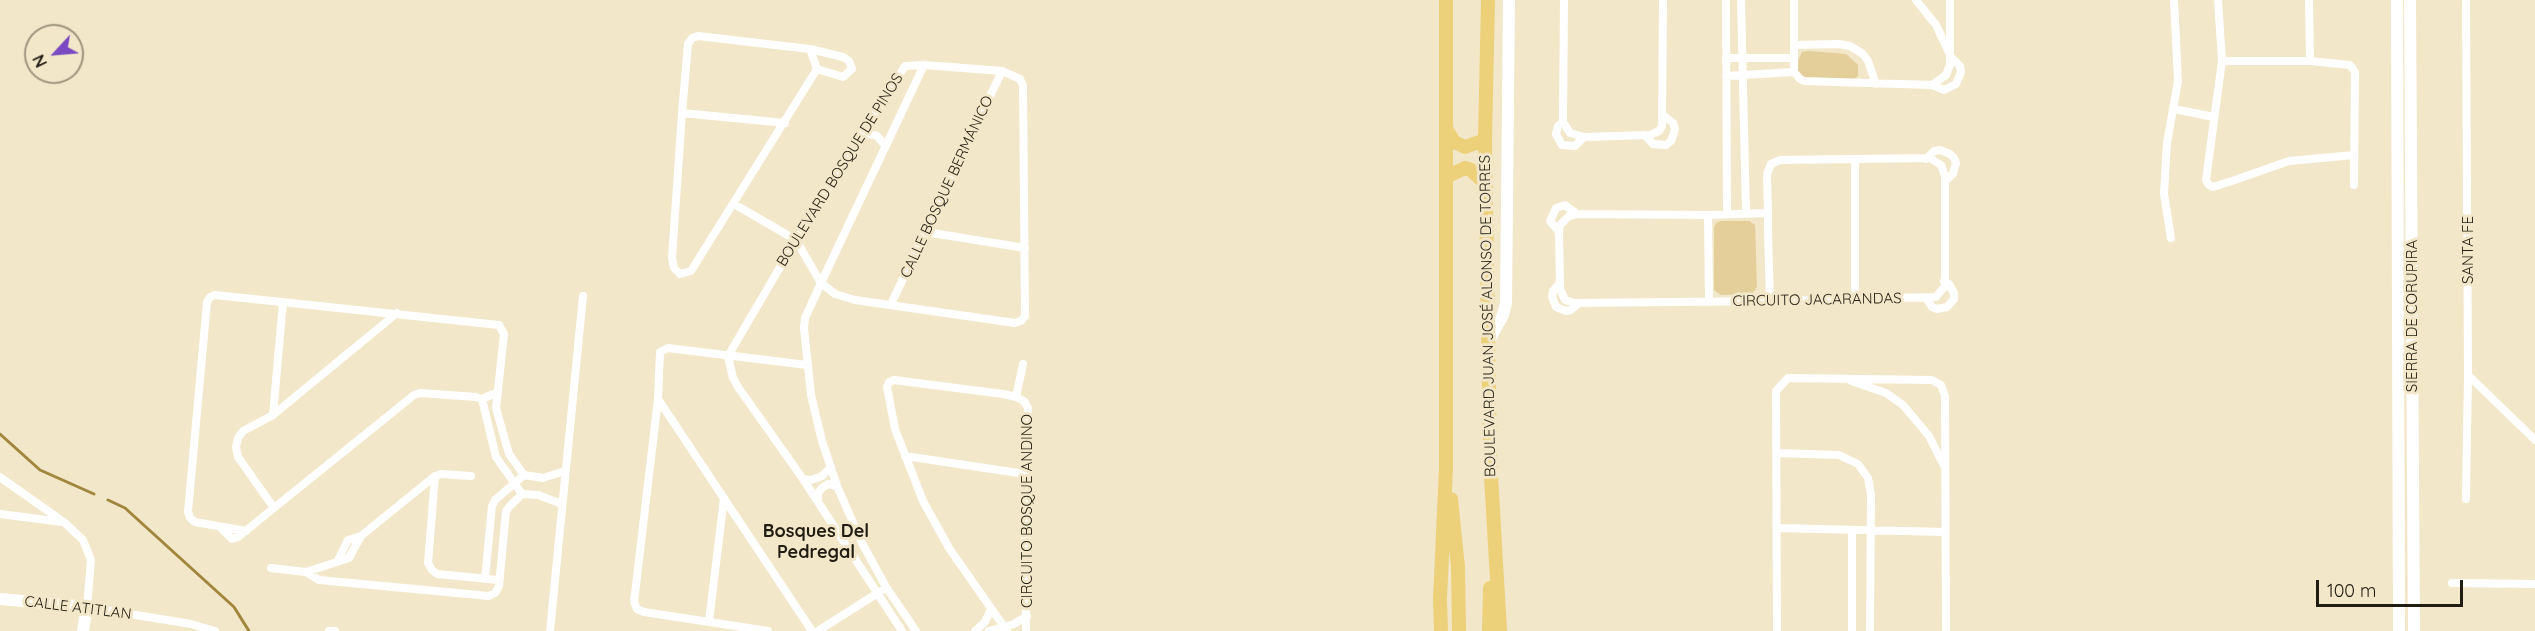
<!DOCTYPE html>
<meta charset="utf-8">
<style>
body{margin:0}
#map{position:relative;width:2535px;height:631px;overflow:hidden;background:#f3e7c9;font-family:Quicksand,sans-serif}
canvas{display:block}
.north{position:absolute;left:24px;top:24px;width:60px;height:60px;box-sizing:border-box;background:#f3e7c9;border:2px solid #9f9680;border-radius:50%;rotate:244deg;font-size:16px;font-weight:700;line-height:24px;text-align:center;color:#211d12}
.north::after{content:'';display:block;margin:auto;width:21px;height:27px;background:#7a4ac2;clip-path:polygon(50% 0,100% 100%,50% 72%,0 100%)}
.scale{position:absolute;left:2316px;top:580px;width:147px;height:27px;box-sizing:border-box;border:3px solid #211d12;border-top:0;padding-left:8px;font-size:18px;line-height:21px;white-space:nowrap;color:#211d12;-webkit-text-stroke:4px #f3e7c9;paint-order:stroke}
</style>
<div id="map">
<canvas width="2535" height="631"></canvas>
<div class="north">N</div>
<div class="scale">100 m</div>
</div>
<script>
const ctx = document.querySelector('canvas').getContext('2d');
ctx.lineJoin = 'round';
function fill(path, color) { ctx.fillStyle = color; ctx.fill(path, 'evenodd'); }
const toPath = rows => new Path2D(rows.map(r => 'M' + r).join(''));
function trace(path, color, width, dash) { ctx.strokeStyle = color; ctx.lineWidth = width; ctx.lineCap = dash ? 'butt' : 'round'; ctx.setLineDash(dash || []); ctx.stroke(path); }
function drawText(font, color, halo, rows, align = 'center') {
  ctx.font = font + ' Quicksand,sans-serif'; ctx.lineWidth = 6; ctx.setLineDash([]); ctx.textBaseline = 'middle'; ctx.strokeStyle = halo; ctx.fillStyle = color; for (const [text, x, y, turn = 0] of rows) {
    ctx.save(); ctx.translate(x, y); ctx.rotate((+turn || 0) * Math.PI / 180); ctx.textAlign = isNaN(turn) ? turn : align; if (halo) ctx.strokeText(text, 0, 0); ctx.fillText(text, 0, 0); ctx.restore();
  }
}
fill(toPath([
 [1809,51,1846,54,1858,65,1858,76,1854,79,1805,78,1798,71,1798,61,1802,52],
 [1721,221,1749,221,1755,225,1757,287,1752,294,1721,295,1714,290,1714,228,1716,223]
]), '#e4ce99');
trace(toPath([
 [0,434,40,470,94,494],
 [108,500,125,508,234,607,249,631]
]), '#a1863d', 3);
trace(toPath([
 [1564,0,1563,122,1570,133,1584,137,1650,135,1659,131,1662,126,1663,0],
 [1726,0,1727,214],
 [1741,0,1746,213],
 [1794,0,1794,72,1800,79,1804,81,1932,85,1946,75,1950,65,1950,0],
 [1916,0,1936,25,1951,57,1960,66,1961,72,1956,84,1944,90,1932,85],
 [2218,0,2222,61,2206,180,2209,185,2213,187,2232,181,2289,161,2354,155],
 [2309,0,2310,61],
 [2466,0,2468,375,2466,499],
 [1794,45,1839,44,1850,46,1863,54,1868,61,1876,84],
 [810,49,817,69,691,271,680,274,674,268,672,258,682,113,688,44,692,38,698,36,810,49,843,57,849,61,852,69,843,77,817,69],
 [1726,58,1794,58],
 [2222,61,2310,61,2350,65,2355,72,2354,185],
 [1726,76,1794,72],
 [2174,109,2214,117],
 [682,113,785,123],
 [1563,122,1558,126,1556,134,1562,145,1575,146,1584,137],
 [864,134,876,135,885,145],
 [1645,135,1653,144,1666,145,1671,141,1675,129,1673,123,1663,115],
 [1926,159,1934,151,1940,150,1950,154,1954,158,1956,163,1953,174,1945,181],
 [1855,160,1855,299],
 [734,204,796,240,821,283,835,294,855,300,1015,323,1021,321,1025,316,1023,86,1020,79,1002,71,924,65,905,66,796,240,728,356,733,378,738,387,803,479,902,631],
 [1768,213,1708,215,1577,214,1569,216,1560,225,1559,232,1560,289,1565,300,1575,303,1770,301,1936,297,1945,286,1945,176,1941,165,1930,158,1780,160,1771,164,1767,174,1768,213,1768,231,1770,301],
 [1708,215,1709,302],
 [926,232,1025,248],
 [1559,232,1550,221,1556,208,1565,205,1577,214],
 [2171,238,2164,194,2167,143,2178,81,2174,0],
 [1560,283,1553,291,1552,297,1556,307,1566,311,1571,310,1579,303],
 [1926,298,1932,307,1937,309,1947,307,1954,299,1954,293,1949,284,1944,281],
 [891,304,1002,71],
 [2468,375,2535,440],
 [1851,381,1886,393,1903,405,1929,436,1944,466],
 [1016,397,1023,364],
 [482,399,496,457,522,494],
 [658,399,812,631],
 [273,415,283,302],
 [1777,453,1839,455,1858,464,1868,478,1871,495,1870,631],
 [905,456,1025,474],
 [435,476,428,563,432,570,437,574,499,580],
 [0,477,65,523,83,540,91,560,87,607,191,624,215,631],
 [803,479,811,480,822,476,831,467],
 [818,502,818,493,822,488,828,484,837,486],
 [274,508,238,457,236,447,238,438,243,431,273,415,397,313],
 [0,514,62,522],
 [221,528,232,539,238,537,414,395,420,393,476,397,482,399,498,392],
 [1777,528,1945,532],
 [1852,530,1852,631],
 [246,531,195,522,190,518,188,512,207,302,210,297,215,295,499,325,504,334,496,408,509,454,524,475,543,478,565,471],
 [338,560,348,540,361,536],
 [271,568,306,572,349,558,361,536,435,476,441,474,471,476],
 [306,572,319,580,489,596,495,593,499,586,506,511,510,506,522,494,538,495,562,504],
 [485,579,492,506,495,500,524,475],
 [2452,583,2535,584],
 [709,621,724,498],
 [329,631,335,631],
 [550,631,583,296],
 [768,631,644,612,637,609,634,602,658,399,660,352,668,348,807,365],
 [818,631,881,591],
 [916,631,886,587,862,543,837,486,822,441,811,395,804,328,805,318,821,283,924,65],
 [975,631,985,622,991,609],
 [989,631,1014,624,1027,616],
 [1007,631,949,548,923,501,895,429,887,387,889,382,894,380,1003,394,1016,397,1024,401,1028,408,1025,474,1026,631],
 [1777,631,1776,391,1788,378,1932,380,1941,385,1945,396,1946,631]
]), '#fff', 8);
trace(toPath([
 [2397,0,2399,631],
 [2410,0,2414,631],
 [1488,342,1503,315,1506,303,1509,0],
 [0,599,87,607,83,631]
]), '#fff', 12);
trace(toPath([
 [1488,0,1485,140,1490,459,1500,631],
 [1447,130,1454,142,1465,147,1485,140],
 [1446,177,1465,168,1471,170,1485,183],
 [1451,499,1458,567,1459,631],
 [1441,631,1440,599,1446,468,1446,0],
 [1489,631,1490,588]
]), '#ecd07a', 14);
drawText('15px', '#211d12', '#f3e7c9', [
 ["BOULEVARD BOSQUE DE PINOS",840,170,-58],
 ["CALLE BOSQUE BERMÁNICO",947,187,-65],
 ["SANTA FE",2468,250,-90],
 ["CIRCUITO JACARANDAS",1817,300,-1],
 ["BOULEVARD JUAN JOSÉ ALONSO DE TORRES",1488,316,-91],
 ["SIERRA DE CORUPIRA",2412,316,-90],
 ["CIRCUITO BOSQUE ANDINO",1027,511,-90],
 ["CALLE ATITLAN",78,608,7]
]);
drawText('bold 18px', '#211d12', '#f3e7c9', [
 ["Bosques Del",816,532],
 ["Pedregal",816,553]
]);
</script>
